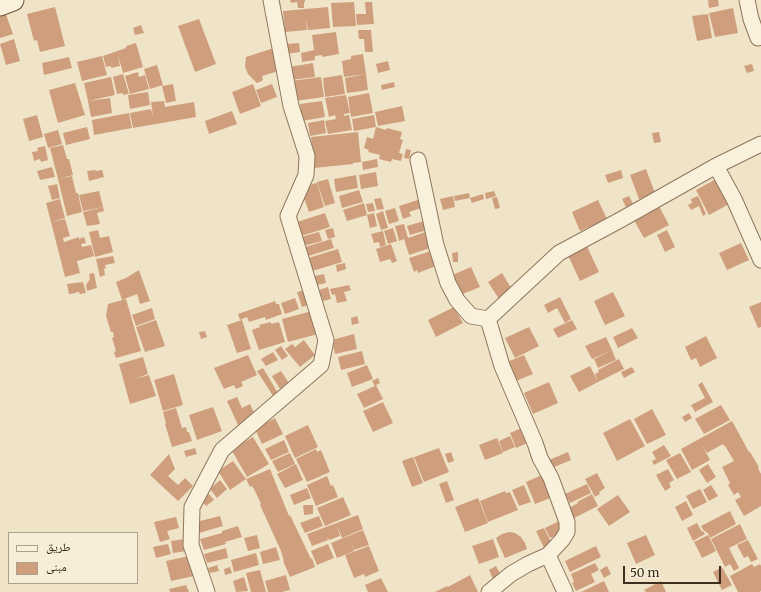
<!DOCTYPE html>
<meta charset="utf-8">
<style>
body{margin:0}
#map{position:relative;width:761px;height:592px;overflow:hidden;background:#f0e4c8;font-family:Merriweather,"Noto Naskh Arabic",serif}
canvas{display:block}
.legend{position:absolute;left:8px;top:532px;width:130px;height:52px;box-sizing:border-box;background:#f7eed8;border:1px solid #ada18e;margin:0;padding:5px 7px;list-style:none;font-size:12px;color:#3d2e20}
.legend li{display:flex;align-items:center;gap:8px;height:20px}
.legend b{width:20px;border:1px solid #ada18e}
.scale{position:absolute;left:623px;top:566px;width:98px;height:18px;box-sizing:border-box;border:2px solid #3d2e20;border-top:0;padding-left:5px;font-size:12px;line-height:14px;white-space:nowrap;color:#3d2e20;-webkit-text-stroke:3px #f7eed8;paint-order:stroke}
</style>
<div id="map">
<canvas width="761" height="592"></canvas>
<ul class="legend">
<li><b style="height:5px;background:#faf1dc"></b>طريق</li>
<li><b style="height:11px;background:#cf9f7d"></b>مبنى</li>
</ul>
<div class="scale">50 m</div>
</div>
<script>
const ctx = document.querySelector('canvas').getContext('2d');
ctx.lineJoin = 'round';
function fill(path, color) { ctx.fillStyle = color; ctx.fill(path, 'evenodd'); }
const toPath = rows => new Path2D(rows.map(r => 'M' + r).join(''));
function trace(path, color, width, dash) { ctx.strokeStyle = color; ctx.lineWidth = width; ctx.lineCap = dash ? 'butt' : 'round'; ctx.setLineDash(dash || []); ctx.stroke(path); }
fill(toPath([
 [290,0,305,0,305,2,304,2,304,8,298,8,297,2,291,3],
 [708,0,718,0,719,6,709,8],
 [354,2,356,26,333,27,331,3],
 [365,2,372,2,374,24,357,25,356,14,366,14],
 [55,7,65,46,40,52,37,40,34,41,27,14],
 [328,7,330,28,308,30,306,19,307,30,285,32,283,11],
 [733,8,738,33,715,37,709,13],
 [4,9,13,34,0,38,0,11],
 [708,14,712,38,697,41,692,16],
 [199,19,216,64,195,72,178,26],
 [141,25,144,33,135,35,133,28],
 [358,30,371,30,373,52,365,52,364,39,359,39],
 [336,32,339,54,322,57,322,55,315,56,315,60,302,62,301,53,314,50,312,35],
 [14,39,20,61,6,65,0,44],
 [136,43,143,67,123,73,118,55,120,66,111,68,111,66,106,67,103,56,126,48,126,46],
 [299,43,300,52,286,54,285,44],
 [274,48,282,70,262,76,263,79,262,81,257,83,248,74,245,67,246,57],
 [363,54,366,74,344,77,342,61,351,59,351,56],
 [102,56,107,75,82,81,77,62],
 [69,57,72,68,44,75,42,63],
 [388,61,390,70,378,73,376,64],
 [313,63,315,77,291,80,289,67],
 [752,64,754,71,747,73,744,66],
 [157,65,163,85,150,89,144,69],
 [138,72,139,77,145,75,149,89,130,94,125,76],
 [123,74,129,94,123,95,123,93,117,94,113,77],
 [366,74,368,90,347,93,345,78],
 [342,75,345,94,325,97,323,78],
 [111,77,115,95,88,101,84,83],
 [321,77,324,97,295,101,291,81],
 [394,82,395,87,382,90,381,85],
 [75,83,85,115,58,123,49,90],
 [173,84,176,101,166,103,162,86],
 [253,84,261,106,240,114,232,92],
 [272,84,277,97,261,103,256,90],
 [148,92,150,105,130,109,128,95],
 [369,93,373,113,351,117,348,97],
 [346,95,350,113,344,114,344,116,349,115,352,130,328,134,325,121,336,119,335,115,329,117,325,98],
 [110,98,112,113,91,117,88,101],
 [164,101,165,107,194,102,196,117,133,128,130,113,151,109,153,116,151,102],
 [322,101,325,117,302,121,300,104],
 [402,106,405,121,378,126,375,112],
 [232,111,237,124,209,134,205,121],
 [129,113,132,128,94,135,92,120],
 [37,115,43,137,29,141,23,119],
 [374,115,376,127,354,131,352,119],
 [324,120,326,133,310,136,308,123],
 [87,127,90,139,66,145,63,133],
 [376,127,386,130,387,128,402,132,400,139,403,140,399,153,403,154,401,161,392,159,391,162,379,159,380,155,368,152,369,150,364,148,367,137,373,139],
 [58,130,62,144,48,148,44,134],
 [358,132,361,162,353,163,353,164,314,168,311,137],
 [659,132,661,142,654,143,652,133],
 [63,145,67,159,69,159,73,175,58,179,50,148],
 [45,146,48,160,41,162,40,159,34,161,32,152,38,151,37,148],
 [406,149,411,150,409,159,404,158],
 [377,159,378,167,363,170,362,162],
 [52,167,55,177,40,180,37,171],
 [646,169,655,193,639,199,630,175],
 [95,170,96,171,102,170,104,177,89,181,87,171],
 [621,170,623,178,608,183,605,175],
 [376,172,378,186,361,189,359,175],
 [356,175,358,188,336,192,334,179],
 [72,176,76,193,78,193,82,212,67,216,58,179],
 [328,179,335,203,325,206,317,182],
 [716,179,729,204,709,215,696,190],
 [317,183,324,207,309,212,303,195,312,184],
 [57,184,60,198,52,200,48,186],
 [359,190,363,202,342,208,339,196],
 [99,191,103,207,83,211,79,195],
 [494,191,496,196,486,199,485,193],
 [469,193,470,198,455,201,454,196],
 [483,194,484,199,472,203,470,198],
 [453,196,455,207,443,210,440,199],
 [629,196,633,204,626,207,622,199],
 [698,196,706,214,703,216,699,206,691,210,688,205,692,203,691,199],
 [497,197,500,208,495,209,492,198],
 [381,198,384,209,377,210,374,199],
 [60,199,65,218,51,222,46,203],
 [421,199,424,207,409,212,411,216,403,219,399,206],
 [598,200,607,219,580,231,572,212],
 [364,203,367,215,347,221,343,210],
 [373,203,375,211,368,212,366,204],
 [659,206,669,225,644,238,634,220],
 [103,207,104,211,97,213,100,224,87,226,83,212],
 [395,208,399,221,389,224,385,211],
 [383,211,388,228,381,230,376,214],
 [325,213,330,227,301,236,297,222],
 [374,213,377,226,370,228,367,215],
 [65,219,70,236,63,238,64,242,79,237,79,239,84,237,86,243,81,244,82,247,91,245,94,256,77,261,80,273,65,277,51,222],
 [424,221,427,230,410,235,407,226],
 [404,224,408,238,428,231,433,247,409,255,404,239,399,241,395,226],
 [333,228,335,237,328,239,325,230],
 [393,228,397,241,388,244,384,231],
 [98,230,100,238,109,236,113,252,95,257,89,232],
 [667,230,675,247,665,252,657,235],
 [383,231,386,245,380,247,379,242,374,243,371,234],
 [319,232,322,241,303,246,301,237],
 [331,239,334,248,305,257,302,248],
 [585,242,599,272,580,281,566,251],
 [741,243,749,260,727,270,719,253],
 [391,244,397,261,392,263,390,259,380,262,376,249],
 [338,249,342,262,309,272,305,259],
 [431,251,436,266,418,273,417,270,414,272,409,258],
 [458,252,458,262,453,262,452,253],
 [113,256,115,263,105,265,106,268,104,269,105,275,100,277,96,259],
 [345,263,346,269,337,272,336,265],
 [471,267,480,287,460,295,450,276],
 [139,270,150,301,140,304,137,294,122,300,116,282,126,278],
 [94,273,97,288,87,291,86,285,90,279,89,274],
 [502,273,513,291,499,299,488,282],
 [324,274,326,283,317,285,315,276],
 [83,282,86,293,80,294,79,292,76,292,76,293,69,294,67,284],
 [349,285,351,290,344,292,347,301,337,303,335,294,332,295,330,289],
 [328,287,331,299,323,301,319,290],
 [309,289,313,304,302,307,297,292],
 [613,292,625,316,605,325,594,301],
 [560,297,571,319,565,323,557,308,548,313,544,305],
 [295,298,299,309,285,314,281,303],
 [126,299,141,351,116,358,114,352,116,351,112,338,114,337,113,332,111,332,106,316,108,304],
 [275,301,276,304,279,304,282,314,266,320,265,317,249,322,247,317,240,320,238,314],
 [761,302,761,327,758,328,749,307],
 [454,307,463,323,436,337,428,320],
 [152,308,155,319,136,326,132,315],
 [312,311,318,334,288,342,282,319],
 [357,316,359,323,352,325,351,318],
 [156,320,165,346,145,352,136,327],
 [242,320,251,349,237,353,227,325],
 [572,320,577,329,558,338,553,329],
 [271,322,271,324,279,322,285,342,259,350,252,330,260,327,259,325],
 [529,327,539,346,515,358,505,338],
 [632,328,638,338,618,348,613,337],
 [205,331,207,337,201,339,199,332],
 [354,334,357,349,335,354,332,340],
 [706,336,717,358,700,367,696,358,691,360,685,347],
 [606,337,612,350,592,359,585,346],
 [304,340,315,355,300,367,285,349,292,344,295,347],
 [281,346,288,356,282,360,275,350],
 [612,350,616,360,598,368,594,359],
 [362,351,365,364,341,370,338,357],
 [273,352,278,360,266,366,261,359],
 [248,355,257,375,241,382,243,386,236,389,234,385,224,389,214,368],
 [524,355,533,374,516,381,507,362],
 [143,357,148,374,135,379,149,375,156,396,130,404,119,364],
 [619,359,624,369,598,382,595,374,599,372,598,370],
 [367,365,373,379,352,387,347,373],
 [590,366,598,382,579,392,570,376],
 [632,367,635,372,624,378,621,372],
 [263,368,278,393,273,396,257,371],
 [281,371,289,383,280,389,272,376],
 [174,374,183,405,163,411,154,380],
 [378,378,380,383,376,385,383,399,364,408,357,394,375,386,372,381],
 [549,382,558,403,533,414,524,393],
 [702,382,713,402,695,412,691,405,705,398,698,385],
 [237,397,242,408,250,404,256,417,238,425,227,401],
 [383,402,393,423,373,432,363,411],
 [721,405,730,420,704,434,695,419],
 [213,407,222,431,197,440,189,415],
 [176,408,182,428,186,427,187,432,189,432,192,441,172,447,165,424,166,423,163,412],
 [652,409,666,435,647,444,634,419],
 [689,413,692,418,685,422,682,417],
 [275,418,283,434,262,444,255,429],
 [630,419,645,446,617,461,603,433],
 [732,421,749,452,750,452,759,467,758,468,761,474,761,506,744,516,735,500,741,497,738,492,734,495,728,485,730,483,722,467,734,461,725,446,724,446,723,444,707,453,702,445,710,460,692,470,681,449],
 [308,425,318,447,295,458,285,436],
 [524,427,530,442,516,448,510,433],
 [510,436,515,447,503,452,499,441],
 [253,437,269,464,247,477,231,449],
 [497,438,503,453,485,460,479,445],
 [284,440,289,452,271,460,265,449],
 [664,445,671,456,654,465,652,461,656,459,652,452],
 [195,448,197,454,186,457,184,451],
 [439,448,449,472,424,482,414,457],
 [316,449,317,452,321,450,330,472,307,482,296,459],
 [451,452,454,461,448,463,445,454],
 [568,452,571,460,552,468,549,460],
 [290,453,295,464,278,472,272,461],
 [680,453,691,472,677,479,666,460],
 [169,454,175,469,168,476,178,485,185,478,193,486,178,501,150,475],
 [413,457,423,483,412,487,402,461],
 [233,461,246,479,230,490,218,471],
 [296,464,303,480,285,488,277,474],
 [708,464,716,477,707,483,699,470],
 [270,469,289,516,290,515,311,559,312,558,315,567,290,577,283,561,284,561,281,551,260,505,261,504,255,491,252,486,250,487,246,479],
 [668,469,674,480,669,483,671,487,665,491,656,475],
 [597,473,605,488,599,492,600,494,595,497,585,479],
 [544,474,553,497,535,504,526,482],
 [327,476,331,486,333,485,338,497,316,506,307,485],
 [220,480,227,489,217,498,210,489],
 [447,481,454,500,446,503,439,484],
 [587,484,591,493,570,503,565,494],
 [524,485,531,502,519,506,512,490],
 [711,485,718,496,709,501,703,490],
 [307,488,311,498,294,505,290,495],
 [700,489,707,502,693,509,686,496],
 [505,491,506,493,510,492,518,510,488,522,480,501],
 [209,494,214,500,206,506,201,500],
 [592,494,598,506,574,518,569,508,578,503,577,502],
 [618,495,630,512,609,526,597,509],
 [343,497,351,515,325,526,317,508],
 [478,498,488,523,465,532,455,507],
 [686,501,693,515,682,521,675,507],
 [303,505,313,505,313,514,304,515],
 [730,511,736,524,710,538,708,533,707,533,705,531,704,531,701,526],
 [358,515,363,529,342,538,337,526,340,536,329,540,327,537,328,540,312,546,307,534],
 [220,516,223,526,199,533,196,522],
 [319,516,323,526,305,533,300,523],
 [176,517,179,528,167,531,170,539,160,542,154,522],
 [559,521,564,532,550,538,545,528],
 [697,523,702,532,703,531,705,534,693,541,687,528],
 [740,524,747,539,729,548,739,568,734,571,730,564,725,567,711,539],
 [238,526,242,537,225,542,226,544,204,550,200,539,222,533,222,531],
 [544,528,553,546,545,550,536,531],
 [363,530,369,545,354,550,351,543,354,551,337,558,331,543],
 [509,532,515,533,521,537,525,543,527,549,505,558,496,538,502,534],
 [257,535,260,548,248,551,244,538],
 [646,535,655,555,636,564,627,543],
 [708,535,716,551,702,558,694,542],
 [185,539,187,551,173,553,171,541],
 [493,539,499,557,479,564,472,546],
 [748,540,758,559,751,562,748,556,744,558,737,545],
 [168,544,171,554,156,558,153,547],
 [328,544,334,558,317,565,311,551],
 [369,546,379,571,365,577,364,574,354,578,345,555],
 [596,546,601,557,570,572,565,561],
 [276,547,280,560,263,564,260,552],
 [226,548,228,558,207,563,204,554],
 [256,553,259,565,234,572,231,560],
 [189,556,194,576,171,581,166,561],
 [595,563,599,570,591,574,595,582,576,591,572,583,574,582,571,574],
 [752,564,754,567,760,564,761,566,761,591,759,592,738,592,730,576],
 [217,565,219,571,210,573,208,568],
 [496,566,501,575,493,579,489,570],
 [607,566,611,574,604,578,600,570],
 [230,567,232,573,225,575,224,569],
 [722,567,732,585,722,590,713,572],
 [260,570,266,592,251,592,246,573],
 [286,575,290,590,282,592,268,592,265,581],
 [470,575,478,592,435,592,447,586,448,587],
 [244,577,248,591,236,592,233,581],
 [381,578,388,592,368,592,365,585],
 [604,581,609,592,581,592],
 [661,581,666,592,646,592,644,590],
 [186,585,189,592,170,592,169,589]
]), '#cf9f7d');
const street = toPath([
 [747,0,751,19,758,38,761,37],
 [418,160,436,245,448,283,457,300,471,316,488,319],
 [716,166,734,199,761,260],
 [488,319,502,366,535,443,540,458,551,478,567,522,567,532,562,540,548,555,528,564,511,574,489,592],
 [488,319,559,253,622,219,716,166,761,144],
 [548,555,565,592],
 [207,592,191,545,192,507,222,450,321,365,326,340,288,216,306,175,307,156,291,106,271,0]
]);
const secondary = toPath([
 [0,5,13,0]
]);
trace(street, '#8d765c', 17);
trace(secondary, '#6f573f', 23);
trace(street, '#faf1dc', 15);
trace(secondary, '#faf1dc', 21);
</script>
